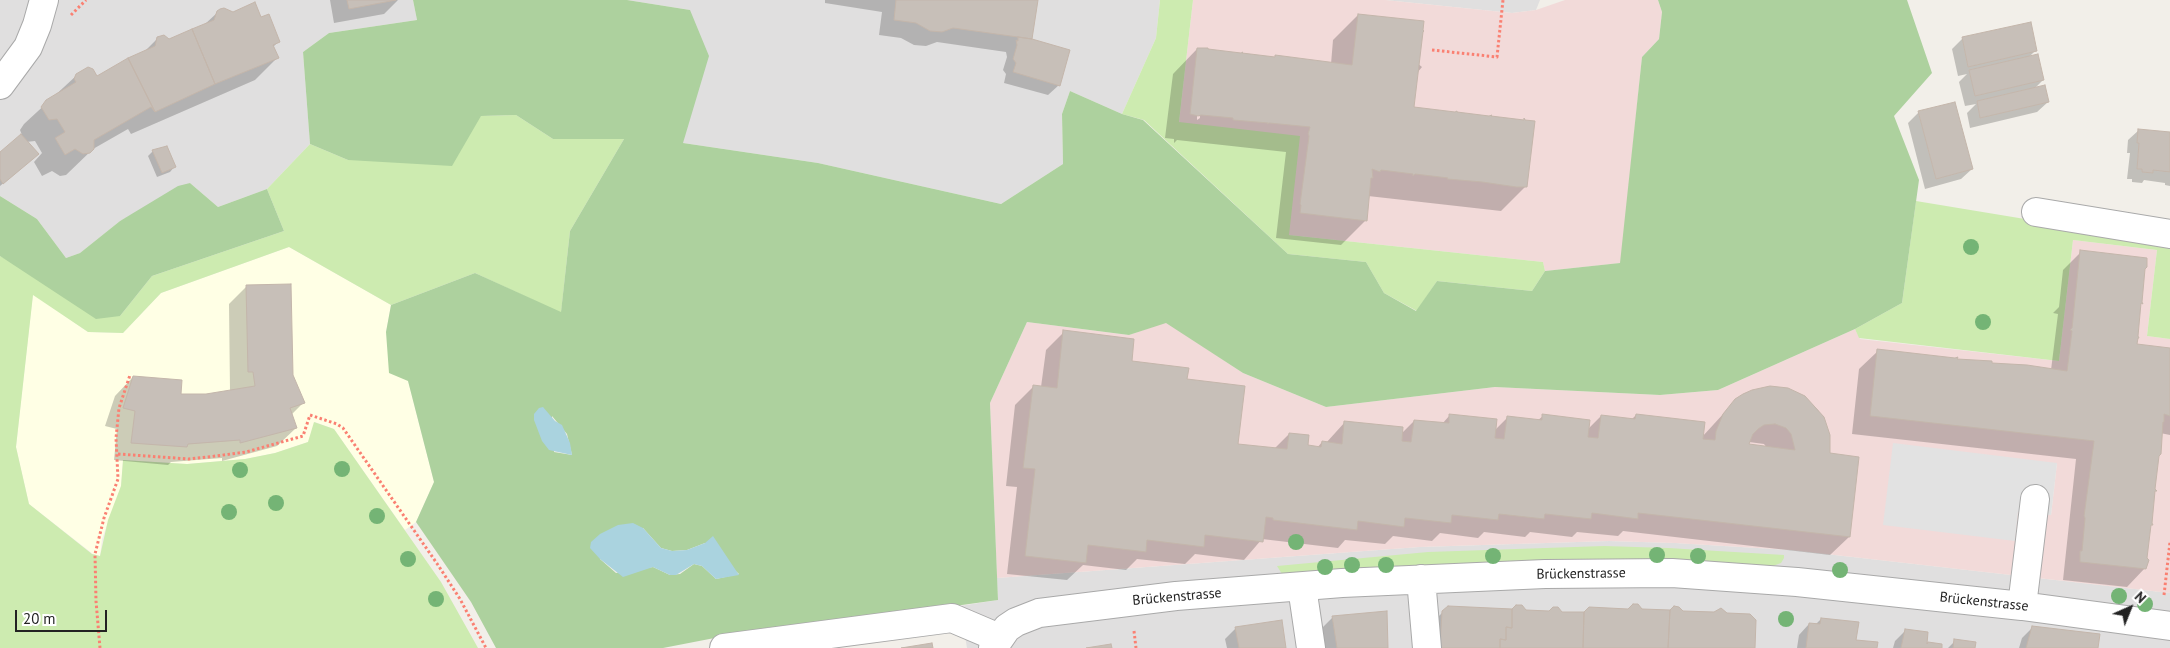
<!DOCTYPE html>
<meta charset="utf-8">
<style>
body{margin:0}
#map{position:relative;width:2170px;height:648px;overflow:hidden;background:#f2efe9;font-family:"PT Sans",sans-serif}
canvas{display:block}
.north{position:absolute;left:2105px;top:583px;width:50px;height:50px;-webkit-text-stroke:4px #fff;paint-order:stroke;rotate:44deg;font-size:14px;font-weight:700;line-height:20px;text-align:center;color:#222}
.north::after{content:'';display:block;margin:auto;width:18px;height:22px;background:#222;clip-path:polygon(50% 0,100% 100%,50% 72%,0 100%)}
.scale{position:absolute;left:15px;top:610px;width:92px;height:22px;box-sizing:border-box;border:2px solid #222;border-top:0;padding-left:6px;font-size:15px;line-height:18px;white-space:nowrap;color:#222;-webkit-text-stroke:4px #fff;paint-order:stroke}
</style>
<div id="map">
<canvas width="2170" height="648"></canvas>
<div class="north">N</div>
<div class="scale">20 m</div>
</div>
<script>
const ctx = document.querySelector('canvas').getContext('2d');
ctx.lineJoin = 'round';
function fill(path, color) { ctx.fillStyle = color; ctx.fill(path, 'evenodd'); }
const toPath = rows => new Path2D(rows.map(r => 'M' + r).join(''));
function trace(path, color, width, dash) { ctx.strokeStyle = color; ctx.lineWidth = width; ctx.lineCap = dash ? 'butt' : 'round'; ctx.setLineDash(dash || []); ctx.stroke(path); }
function drawText(font, color, halo, rows, align = 'center') {
  ctx.font = font + ' "PT Sans",sans-serif'; ctx.lineWidth = 4; ctx.setLineDash([]); ctx.textBaseline = 'middle'; ctx.strokeStyle = halo; ctx.fillStyle = color; for (const [text, x, y, turn = 0] of rows) {
    ctx.save(); ctx.translate(x, y); ctx.rotate((+turn || 0) * Math.PI / 180); ctx.textAlign = isNaN(turn) ? turn : align; if (halo) ctx.strokeText(text, 0, 0); ctx.fillText(text, 0, 0); ctx.restore();
  }
}
fill(toPath([
 [0,0,413,0,417,20,329,33,303,52,310,144,267,189,218,207,190,183,120,221,80,253,66,258,37,219,0,196],
 [627,0,1160,0,1156,38,1122,114,1070,91,1062,114,1063,164,1001,204,818,163,683,143,690,10],
 [1385,0,1540,0,1536,10,1512,13],
 [1609,541,1675,543,1791,550,2170,593,2170,648,967,648,960,606,998,600,997,578,1419,547]
]), '#e0dfdf');
fill(toPath([
 [1193,0,1385,0,1512,13,1536,10,1565,0,1658,0,1662,12,1659,39,1642,57,1621,263,1545,271,1543,262,1289,235,1179,122],
 [2073,240,2157,250,2147,336,2170,339,2170,593,1791,550,1675,543,1609,541,1419,547,997,578,990,403,1027,322,1129,335,1166,322,1243,373,1326,407,1495,387,1660,395,1718,390,1855,329,1860,339,2059,361],
 [2057,463,2051,515,2018,512]
]), '#f2dad9');
fill(toPath([
 [289,247,391,305,386,332,408,381,434,482,416,522,405,530,334,429,315,422,308,442,275,453,245,459,187,464,123,460,121,486,102,539,100,556,93,554,29,504,16,447,33,294,88,332,123,333,161,293]
]), '#ffffe5');
fill(toPath([
 [1160,0,1193,0,1179,122,1300,136,1289,235,1543,262,1545,271,1532,291,1437,281,1417,311,1384,293,1366,262,1288,254,1144,120,1122,114,1156,38],
 [516,115,553,139,624,139,570,231,561,313,475,273,391,305,289,247,161,293,123,333,88,332,33,295,16,447,29,504,92,554,100,556,108,520,121,486,123,460,187,464,245,459,275,453,308,442,314,422,334,429,441,582,478,648,0,648,0,256,120,316,152,276,284,231,267,189,310,144,348,160,481,116],
 [1916,201,2170,243,2170,339,2147,336,2157,250,2073,240,2059,361,1859,338,1855,329,1902,303],
 [1604,546,1668,548,1784,555,1784,558,1781,563,1770,567,1668,559,1604,560,1282,574,1277,566,1428,552]
]), '#cdebb0');
fill(toPath([
 [413,0,627,0,690,10,709,56,683,143,818,163,1001,204,1063,164,1062,114,1070,91,1122,114,1143,120,1288,254,1366,262,1384,293,1416,311,1437,281,1532,291,1545,271,1620,263,1642,57,1659,39,1662,12,1658,0,1907,0,1932,73,1894,116,1919,180,1902,303,1855,329,1718,390,1660,395,1495,387,1326,407,1243,373,1166,323,1129,335,1027,322,990,403,998,600,861,619,766,628,663,648,496,648,471,602,416,522,434,482,408,381,389,373,386,332,391,305,475,273,561,312,570,231,624,139,553,139,516,115,481,116,452,166,348,160,310,144,303,52,329,33,417,20],
 [552,416,567,434,572,455,554,452],
 [643,528,661,548,672,551,687,550,705,543,739,574,716,579,702,566,694,564,680,574,670,575,653,567,616,573,600,559],
 [190,183,218,207,267,189,284,231,152,276,120,316,96,319,0,256,0,196,37,219,66,258,80,253,120,221,178,186]
]), '#add19e');
fill(toPath([
 [1893,443,2057,463,2051,515,2018,512,2015,541,1883,525]
]), '#e2e2e2');
fill(toPath([
 [543,407,555,421,562,425,570,443,572,455,549,450,542,441,534,420,534,414,539,408],
 [633,523,643,528,661,548,672,551,687,550,705,543,713,536,739,575,716,579,702,566,694,564,676,575,670,575,653,567,623,577,600,559,590,548,591,542,600,534,618,525]
]), '#aad3df');
fill(toPath([
 [330,0,398,0,384,14,334,23],
 [825,0,1036,0,1031,38,1059,85,1048,95,1004,83,1006,74,1003,70,1007,57,1006,52,937,42,926,46,914,45,901,38,879,35,882,12,825,3],
 [218,12,261,18,279,41,273,47,277,58,255,80,131,134,128,129,93,149,66,175,60,176,52,171,42,176,34,162,42,153,35,141,26,142,32,159,0,186,0,154,22,135,20,130,24,124,77,75,97,78,144,52,158,38,169,41,204,25],
 [1358,15,1422,67,1417,73,1413,108,1526,186,1501,211,1368,196,1365,221,1341,245,1276,238,1286,152,1177,140,1174,143,1174,139,1165,138,1173,74,1197,49,1331,64,1333,40],
 [1197,109,1199,109,1200,118,1197,120],
 [1962,39,2036,50,2028,58,2043,80,2034,89,2048,102,2037,112,1970,128,1967,113,1976,104,1965,106,1959,82,1967,74,1958,76,1952,49],
 [1919,112,1972,169,1961,179,1925,189,1908,123],
 [2139,130,2170,133,2170,186,2165,185,2165,183,2144,180,2142,183,2132,182,2132,179,2127,179,2130,153,2127,153,2128,140],
 [153,151,175,166,170,172,157,177,148,156],
 [2081,252,2135,345,2170,349,2170,435,2160,433,2145,568,2127,587,2063,580,2076,459,1852,434,1859,369,1878,351,2051,370,2058,314,2053,313,2059,307,2063,270],
 [247,286,304,402,291,415,296,428,277,446,222,461,222,458,171,462,168,465,114,460,117,429,105,426,115,396,133,377,180,395,206,395,230,391,229,304],
 [1064,332,1130,362,1186,381,1237,445,1274,449,1289,434,1306,447,1317,448,1322,442,1326,443,1345,422,1401,434,1414,421,1442,424,1450,415,1494,431,1508,417,1537,421,1543,416,1587,430,1601,416,1631,420,1636,415,1702,437,1736,400,1804,397,1818,410,1826,426,1829,454,1849,537,1830,555,1623,531,1618,536,1577,532,1572,537,1530,532,1525,537,1484,532,1478,538,1440,533,1432,541,1393,536,1385,544,1345,540,1338,548,1262,539,1244,560,1195,554,1185,564,1137,559,1126,570,1083,565,1067,580,1007,574,1017,487,1006,486,1015,405,1034,386,1041,387,1046,350],
 [1749,442,1764,444,1767,448,1747,445],
 [1641,610,1682,612,1752,648,1419,648,1420,635,1443,612,1525,611,1561,613],
 [1333,617,1387,648,1320,648,1318,632],
 [1821,619,1855,641,1876,648,1797,648,1799,635,1809,624,1815,625],
 [2033,627,2097,648,2019,648,2022,638],
 [1236,628,1285,648,1227,648,1225,639],
 [1905,631,1926,643,1941,645,1941,648,1893,648,1895,641],
 [1955,641,1974,648,1948,648]
]), '#0003');
const building = toPath([
 [347,0,396,0,349,9,347,0],
 [896,0,1038,0,1032,39,953,28,942,32,930,31,916,23,894,20,896,0],
 [255,2,261,17,269,14,280,42,273,45,279,58,215,84,192,29,214,20,217,11,220,9,224,8,233,12,255,2],
 [1358,14,1424,21,1423,30,1424,31,1423,32,1414,107,1455,112,1457,111,1457,112,1489,116,1492,115,1491,116,1524,120,1524,118,1525,120,1535,121,1527,187,1516,187,1482,182,1447,179,1448,178,1415,174,1413,176,1413,174,1381,170,1380,172,1372,169,1373,178,1371,178,1367,221,1300,213,1301,205,1300,204,1309,136,1308,134,1310,127,1269,123,1267,124,1268,123,1233,120,1233,118,1201,115,1198,116,1190,114,1197,48,1208,48,1208,49,1241,53,1243,52,1242,53,1275,57,1275,55,1352,65,1358,14],
 [2031,22,2037,51,1968,67,1962,37,2031,22],
 [192,29,215,84,155,112,128,58,155,46,157,37,164,35,169,39,192,29],
 [1018,37,1032,39,1070,50,1060,86,1013,72,1016,63,1013,59,1017,45,1016,40,1018,41,1018,37],
 [2038,54,2044,80,1975,96,1969,70,2038,54],
 [128,58,155,112,151,107,94,140,94,149,90,153,83,154,75,149,65,155,55,138,65,132,57,119,49,120,41,107,46,100,76,82,74,79,76,74,88,67,93,69,97,76,128,58],
 [2045,85,2049,102,1980,118,1977,101,2045,85],
 [1955,102,1973,169,1936,179,1918,111,1955,102],
 [2138,129,2170,132,2170,172,2153,170,2153,173,2142,172,2142,169,2137,169,2139,143,2137,143,2138,129],
 [21,134,39,154,3,184,0,179,0,152,21,134],
 [167,146,176,167,162,173,152,150,167,146],
 [2080,250,2147,258,2147,267,2145,269,2142,302,2143,304,2141,303,2138,336,2139,338,2138,338,2137,344,2170,348,2170,416,2164,414,2164,422,2163,422,2161,454,2159,456,2155,489,2157,491,2155,491,2152,523,2153,525,2151,525,2147,558,2149,560,2146,569,2080,562,2080,551,2082,551,2085,518,2084,516,2094,441,1870,416,1877,349,1955,358,1958,357,1957,359,1992,361,1992,363,2027,365,2067,371,2072,331,2070,330,2072,328,2080,250],
 [291,284,293,375,305,403,290,408,297,428,240,443,240,440,188,444,187,447,131,443,135,411,123,408,133,376,182,380,181,394,206,394,255,386,253,372,248,372,246,285,291,284],
 [1063,330,1134,339,1132,361,1189,368,1187,379,1245,386,1238,444,1287,449,1289,433,1309,435,1308,445,1321,447,1322,441,1342,444,1344,421,1403,427,1402,441,1411,442,1414,420,1449,423,1449,414,1497,419,1495,438,1504,439,1507,416,1542,420,1542,414,1590,420,1588,437,1598,438,1601,415,1635,419,1636,414,1705,422,1703,439,1715,440,1716,431,1723,414,1735,399,1743,394,1752,390,1770,386,1788,388,1805,396,1824,417,1830,435,1830,453,1859,457,1850,537,1638,513,1638,519,1592,513,1591,519,1545,514,1544,519,1499,514,1498,520,1452,515,1451,523,1405,518,1404,527,1358,521,1357,530,1273,520,1273,518,1266,517,1263,542,1205,535,1204,547,1147,540,1146,552,1088,545,1086,563,1025,556,1035,469,1023,468,1033,385,1057,388,1063,330],
 [1775,424,1786,428,1791,434,1795,450,1749,444,1753,434,1758,429,1764,425,1775,424],
 [1633,604,1638,604,1642,609,1670,610,1668,648,1583,648,1584,612,1589,607,1628,609,1633,604],
 [1516,605,1522,605,1526,610,1549,611,1553,607,1558,607,1562,612,1584,612,1583,648,1500,648,1500,639,1506,640,1506,627,1512,628,1512,609,1516,605],
 [1448,606,1512,609,1512,628,1506,627,1506,640,1500,639,1500,648,1440,648,1442,611,1448,606],
 [1674,606,1679,607,1683,611,1714,612,1721,608,1727,613,1750,614,1756,620,1755,648,1668,648,1670,610,1674,606],
 [1387,611,1388,648,1337,648,1332,616,1387,611],
 [1821,618,1859,622,1856,640,1878,642,1877,648,1806,648,1809,623,1820,624,1821,618],
 [1282,620,1286,648,1239,648,1235,627,1282,620],
 [2032,626,2100,634,2098,648,2026,648,2032,626],
 [1905,629,1928,632,1927,644,1928,642,1942,644,1942,648,1901,648,1905,629],
 [1954,639,1976,642,1975,648,1953,648,1954,639],
 [932,643,933,648,901,648,932,643],
 [1111,644,1112,648,1086,648,1111,644]
]);
fill(building, '#c7bfb8');
trace(building, '#c4b6ab', 1);
const minor = toPath([
 [0,85,28,47,37,25,44,0],
 [2036,212,2170,234],
 [1421,579,1427,648],
 [1302,587,1311,648],
 [2022,606,2035,499],
 [724,648,952,618,999,638],
 [993,648,1007,628,1016,622,1039,613,1176,596,1342,583,1545,574,1672,573,1797,582,2022,606,2170,626]
]);
trace(minor, '#a9a9a9', 30);
trace(toPath([
 [71,15,86,0],
 [1432,50,1497,57,1503,0],
 [118,454,189,459,216,456,246,452,303,436,310,415,337,424,343,428,438,565,460,599,486,648],
 [2164,595,2170,542],
 [1134,631,1136,648],
 [100,648,96,601,95,554,104,518,118,479,116,438,119,408,130,375]
]), '#fa8072', 3, [2.5, 2.5]);
trace(minor, '#fff', 28);
ctx.fillStyle = '#74b475';
for (const [x, y] of [
 [1971,247],
 [1983,322],
 [342,469],
 [240,470],
 [276,503],
 [229,512],
 [377,516],
 [1296,542],
 [1657,555],
 [1493,556],
 [1698,556],
 [408,559],
 [1352,565],
 [1386,565],
 [1325,567],
 [1840,570],
 [2119,596],
 [436,599],
 [2145,604],
 [1786,619]
]) { ctx.beginPath(); ctx.arc(x, y, 8, 0, 2 * Math.PI); ctx.fill(); }
drawText('14px', '#222', '#fff', [
 ["Brückenstrasse",1581,574,-1],
 ["Brückenstrasse",1177,597,-5],
 ["Brückenstrasse",1984,602,6]
]);
</script>
